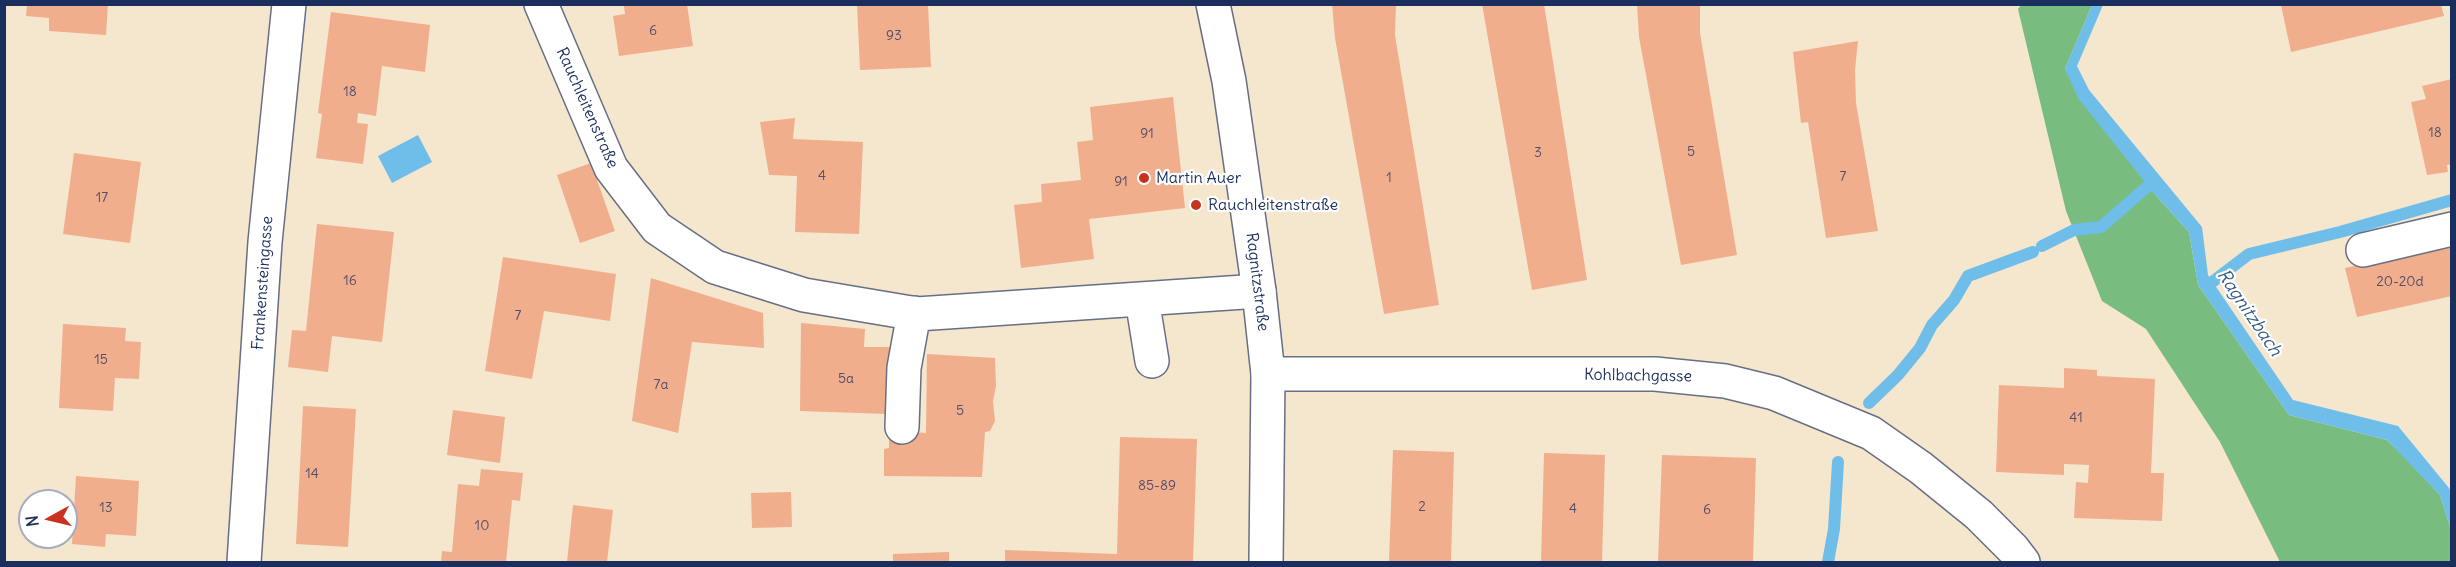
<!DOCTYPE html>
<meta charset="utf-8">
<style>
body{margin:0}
#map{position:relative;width:2456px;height:567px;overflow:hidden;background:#f5e6ce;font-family:Delius,sans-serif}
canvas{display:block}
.frame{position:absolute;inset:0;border:6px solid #1b2f5e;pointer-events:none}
.north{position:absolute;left:18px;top:489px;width:60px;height:60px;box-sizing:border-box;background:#fff;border:2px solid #a4acbf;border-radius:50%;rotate:262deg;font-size:16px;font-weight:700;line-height:24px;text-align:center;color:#1b2f5e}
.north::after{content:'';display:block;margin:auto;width:21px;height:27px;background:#c8321e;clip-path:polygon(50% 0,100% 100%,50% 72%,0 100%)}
</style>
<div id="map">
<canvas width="2456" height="567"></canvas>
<div class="frame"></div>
<div class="north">N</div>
</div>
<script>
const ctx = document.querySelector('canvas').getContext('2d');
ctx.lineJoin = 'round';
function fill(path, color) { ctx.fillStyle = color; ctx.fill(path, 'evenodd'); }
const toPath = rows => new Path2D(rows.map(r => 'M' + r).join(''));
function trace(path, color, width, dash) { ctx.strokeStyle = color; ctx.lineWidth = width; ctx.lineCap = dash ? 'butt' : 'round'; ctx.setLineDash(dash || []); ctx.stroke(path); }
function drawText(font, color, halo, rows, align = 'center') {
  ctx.font = font + ' Delius,sans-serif'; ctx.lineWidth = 4.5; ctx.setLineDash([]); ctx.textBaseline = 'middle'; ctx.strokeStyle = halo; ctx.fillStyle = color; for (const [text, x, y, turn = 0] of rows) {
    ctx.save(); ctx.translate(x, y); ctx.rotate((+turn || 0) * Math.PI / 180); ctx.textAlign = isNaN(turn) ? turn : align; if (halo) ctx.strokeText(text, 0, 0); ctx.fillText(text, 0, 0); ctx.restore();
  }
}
fill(toPath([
 [2021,5,2092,5,2065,69,2152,191,2189,232,2198,285,2289,415,2387,440,2410,463,2440,495,2451,530,2451,562,2280,562,2220,442,2146,329,2102,301,2066,211,2018,9]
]), '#79bc80');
fill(toPath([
 [2092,5,2103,5,2077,66,2089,90,2202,227,2208,275,2293,400,2398,426,2449,488,2452,494,2451,530,2440,495,2387,440,2289,415,2198,285,2189,232,2152,191,2078,98,2065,69],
 [418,135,432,162,392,183,378,156]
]), '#6ebee9');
trace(toPath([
 [2042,246,2074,230,2101,227,2155,180],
 [2207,286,2249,254,2340,232,2452,200],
 [1869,403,1898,375,1920,348,1932,325,1954,300,1968,276,2033,252],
 [1828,562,1834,529,1838,462]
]), '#6ebee9', 12);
fill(toPath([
 [27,4,108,4,106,35,49,31,49,18,26,16],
 [635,4,687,4,693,46,619,56,613,16,625,14,624,6],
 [857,4,928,4,931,67,860,70],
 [1332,4,1396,4,1395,35,1439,305,1384,314,1335,38],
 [1482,4,1544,4,1587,280,1532,290],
 [1637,4,1700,4,1700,33,1737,255,1681,265,1639,37],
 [2281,5,2441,5,2444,16,2291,52],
 [331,12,430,25,425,72,382,66,376,116,358,113,357,123,368,124,363,164,316,158,322,114,318,113],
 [1858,41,1855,70,1856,103,1878,231,1826,238,1808,122,1801,123,1793,52],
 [2452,79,2452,164,2447,165,2448,172,2427,175,2411,102,2426,99,2422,86],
 [1173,97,1185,208,1089,219,1094,259,1021,268,1014,205,1042,202,1041,184,1081,180,1077,142,1093,140,1090,107],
 [795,118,793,139,863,142,859,234,795,232,797,176,769,175,760,122],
 [74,153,141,162,130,243,63,234],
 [591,163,615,231,580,243,557,175],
 [317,224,394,232,382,342,332,336,328,372,288,367,292,330,306,331],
 [2452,244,2452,296,2357,317,2345,268],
 [503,257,616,274,610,321,544,311,532,379,485,371],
 [651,278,763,313,764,348,692,342,678,433,632,421],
 [801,323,865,329,864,347,896,347,887,414,800,411],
 [63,324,126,328,125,341,141,342,139,379,115,378,113,411,59,408],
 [927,354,995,358,996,386,993,401,995,421,990,431,985,432,982,477,884,476,884,449,889,448,889,430,926,433],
 [2064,368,2097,370,2097,376,2155,379,2151,473,2164,473,2162,521,2074,518,2076,482,2088,483,2089,465,2064,464,2064,475,1996,472,1999,385,2064,388],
 [303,406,356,409,348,547,296,544],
 [453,410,505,417,500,463,447,455],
 [1120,437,1197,439,1193,562,1005,562,1005,550,1117,554],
 [1393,450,1454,452,1451,562,1389,562],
 [1544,453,1605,455,1602,562,1541,562],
 [1662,455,1756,458,1753,562,1658,562],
 [481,469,523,473,520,501,512,500,506,562,441,562,442,551,452,552,458,484,479,486],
 [76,476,139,481,136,536,106,534,105,547,72,544],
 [791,492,792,527,752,528,751,493],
 [573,505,613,510,607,562,567,562],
 [949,552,949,562,893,562,893,554]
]), '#f1ae8d');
const minor = toPath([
 [541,4,611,168,657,228,715,267,804,295,917,314,1259,291],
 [2363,250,2452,229],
 [1142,299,1152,361],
 [1268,374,1655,374,1725,381,1774,393,1871,433,1921,468,1979,515,2013,549,2023,562],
 [902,427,904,368,914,313],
 [244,562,265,242,289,4]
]);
const major = toPath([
 [1213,4,1229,81,1259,291,1268,374,1266,562]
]);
trace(minor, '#676f85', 36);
trace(major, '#676f85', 36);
trace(minor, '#fff', 33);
trace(major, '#fff', 33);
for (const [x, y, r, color] of [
 [1144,178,6,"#c8321e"],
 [1196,205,6,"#c8321e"]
]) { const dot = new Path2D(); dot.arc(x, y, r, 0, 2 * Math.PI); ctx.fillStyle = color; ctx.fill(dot); trace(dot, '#fff', 2); }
drawText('14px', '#504f6a', null, [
 ["6",653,31],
 ["93",894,36],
 ["18",350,92],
 ["18",2435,133],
 ["91",1147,134],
 ["5",1691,152],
 ["3",1538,153],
 ["4",822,176],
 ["7",1843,177],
 ["1",1389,178],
 ["91",1121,182],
 ["17",102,198],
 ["16",350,281],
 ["20-20d",2400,282],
 ["7",518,316],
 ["15",101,360],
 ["5a",846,379],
 ["7a",661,385],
 ["5",960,411],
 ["41",2076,418],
 ["14",312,474],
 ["85-89",1157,486],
 ["2",1422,507],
 ["13",106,508],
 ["4",1573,509],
 ["6",1707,510],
 ["10",482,526]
]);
drawText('16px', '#1b2f5e', '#fff', [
 ["Rauchleitenstraße",587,108,66],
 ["Ragnitzstraße",1257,282,83],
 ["Frankensteingasse",263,283,-86],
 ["Kohlbachgasse",1638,376,1]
]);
drawText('16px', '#1b2f5e', '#fff', [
 ["Martin Auer",1156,178],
 ["Rauchleitenstraße",1208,205]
], 'left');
drawText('italic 18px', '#345a88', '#fff', [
 ["Ragnitzbach",2249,313,56]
]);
</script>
